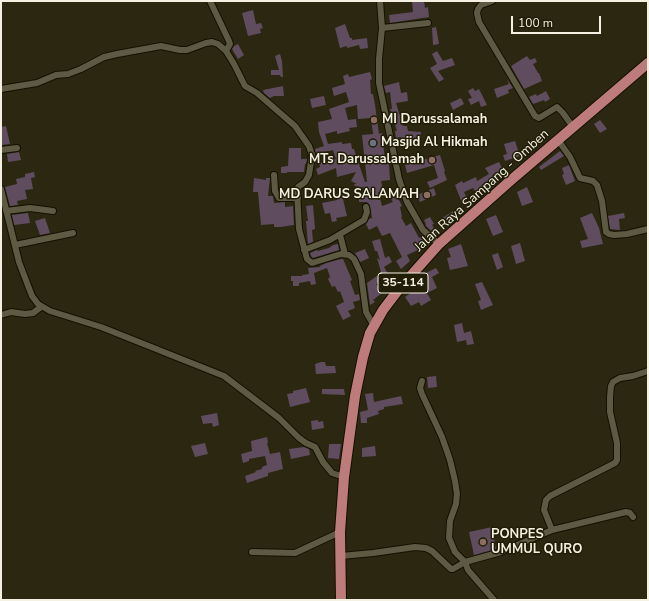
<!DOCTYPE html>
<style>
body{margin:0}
#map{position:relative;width:649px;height:601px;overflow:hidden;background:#2c2711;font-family:"Nunito Sans",sans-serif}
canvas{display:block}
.frame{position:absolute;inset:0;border:2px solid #f4f1e3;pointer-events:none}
.scale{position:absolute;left:511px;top:16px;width:90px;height:18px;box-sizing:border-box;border:2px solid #f4f1e3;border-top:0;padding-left:5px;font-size:12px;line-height:14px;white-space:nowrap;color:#f4f1e3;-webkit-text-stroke:3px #221d07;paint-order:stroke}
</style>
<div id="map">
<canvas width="649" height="601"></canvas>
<div class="frame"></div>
<div class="scale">100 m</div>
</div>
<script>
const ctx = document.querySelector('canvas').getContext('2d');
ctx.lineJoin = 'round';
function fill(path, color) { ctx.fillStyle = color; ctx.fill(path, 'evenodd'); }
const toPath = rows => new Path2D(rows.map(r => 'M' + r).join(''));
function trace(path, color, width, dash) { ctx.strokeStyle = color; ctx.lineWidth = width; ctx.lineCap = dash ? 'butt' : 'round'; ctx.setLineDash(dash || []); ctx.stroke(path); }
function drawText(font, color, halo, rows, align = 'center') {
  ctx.font = font + ' "Nunito Sans",sans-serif'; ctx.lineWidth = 3; ctx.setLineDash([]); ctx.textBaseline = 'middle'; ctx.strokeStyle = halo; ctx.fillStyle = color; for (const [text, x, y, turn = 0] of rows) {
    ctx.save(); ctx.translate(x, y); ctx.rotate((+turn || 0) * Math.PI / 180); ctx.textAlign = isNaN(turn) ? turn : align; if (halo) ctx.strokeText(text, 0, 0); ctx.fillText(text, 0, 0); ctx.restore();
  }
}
fill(toPath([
 [418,1,424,1,425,8,428,7,429,17,390,23,389,15,413,12,412,2],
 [253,10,256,24,261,23,263,28,260,29,261,33,248,36,242,13],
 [345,24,350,38,352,38,352,40,367,38,368,48,360,49,359,45,347,48,347,46,340,48,335,28],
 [436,27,439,44,433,45,432,28],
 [238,44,244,55,238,59,232,49,234,46],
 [437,51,443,61,452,58,455,65,438,71,444,79,439,82,430,68,437,64,432,54],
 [280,54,282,61,283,77,281,77,280,75,271,75,271,70,279,70,275,56],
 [527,56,530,60,535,58,537,62,533,64,538,73,539,73,542,81,524,89,511,66],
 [370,72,372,79,370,80,371,94,373,94,375,105,379,134,382,133,385,160,390,158,391,163,389,164,390,180,381,181,383,191,378,192,381,202,382,206,393,202,391,199,397,196,402,206,400,207,402,217,401,217,406,226,411,223,419,238,423,236,427,240,426,240,429,245,407,255,410,261,401,269,396,261,402,257,390,233,382,236,377,226,369,230,366,224,369,219,372,218,370,206,367,202,359,202,359,196,368,196,368,187,366,187,366,188,355,186,354,184,357,184,351,181,356,172,337,177,336,168,318,175,316,169,320,167,319,163,336,159,333,150,316,154,315,149,324,146,319,132,318,122,332,119,329,109,349,102,346,92,334,96,332,88,345,84,343,76,348,74,349,77],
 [357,105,358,119,371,118,373,134,362,135,367,182,365,182,354,149,352,149,351,143,342,144,342,142,328,144,325,134,337,131,337,134,350,131,349,128,357,127,356,119,348,120,345,108],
 [507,79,513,88,508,90,509,93,497,98,494,89,509,84],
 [399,82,401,93,407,92,408,101,396,103,403,126,407,126,408,131,421,132,420,143,409,142,403,143,401,137,396,138,395,131,397,131,390,109,392,109,390,92,386,93,384,86],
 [283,86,284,96,274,96,270,98,264,93,263,90],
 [473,88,475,91,479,89,487,105,481,107,479,101,471,105,468,99,472,98,468,91],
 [546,91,550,99,545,102,544,100,533,104,529,97,536,94,537,96],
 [324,96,326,105,312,108,310,99],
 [461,98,464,104,453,110,450,103],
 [600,120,607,129,600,133,594,124],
 [6,126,10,144,1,145,1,127],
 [515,141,520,156,505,161,503,155,507,154,504,144],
 [289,148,301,148,301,159,307,159,306,164,305,164,304,172,287,172,287,173,281,173,281,167,288,166],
 [560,151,564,156,541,170,539,167],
 [19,152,21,160,8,162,7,154],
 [440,155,445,171,444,172,447,180,430,188,427,182,438,178,434,165,407,173,405,165],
 [499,162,503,170,495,174,498,179,486,185,488,188,477,194,473,188,464,192,468,200,462,203,455,185,462,181,463,183,476,177,477,181,489,174,485,168],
 [569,165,575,181,566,185,562,175,564,174,562,168],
 [34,172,35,177,31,178,33,189,25,190,27,199,17,201,18,205,10,206,5,187,17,184,16,179,25,177,25,174],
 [254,178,266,180,266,178,270,178,268,196,273,196,274,203,285,202,285,207,293,206,294,225,280,227,274,227,274,224,261,225,258,192,253,192],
 [527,187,533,202,522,206,517,192],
 [434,188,436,195,420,202,417,195],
 [336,194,342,195,347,216,336,218,337,221,332,222,330,213,325,214,322,203,337,200],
 [313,205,315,229,312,230,313,242,308,244,306,221,308,221,306,206],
 [453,211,457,217,446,226,441,219],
 [28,213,30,223,14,225,12,215],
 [592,213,599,228,603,244,582,248,580,241,588,239,580,218],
 [624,213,625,218,619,219,620,230,610,229,608,216],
 [496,215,503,232,493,236,486,219],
 [430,217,434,224,432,225,438,234,435,235,425,225,426,224,424,220],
 [45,218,50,233,40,235,35,221],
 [380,239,385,258,389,256,392,262,384,267,390,277,385,280,384,278,383,279,377,258,380,260,377,251,375,251,372,241],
 [520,243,525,261,516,264,511,246],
 [338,244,339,250,313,258,311,256,310,253,317,250,318,251,329,248,333,245],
 [461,244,468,266,450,270,447,258,451,257,448,249],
 [365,249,369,258,360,262,355,253],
 [498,253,503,267,497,270,492,255],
 [341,259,343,259,352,280,350,281,355,295,359,294,360,300,353,302,355,308,348,311,351,316,343,320,336,306,344,302,340,291,338,292,335,286,332,287,328,279,330,277,327,268,314,273,316,284,311,285,310,281,299,283,299,286,293,286,293,281,291,281,291,276,302,276,302,275,309,274,308,268,320,267,320,266,326,263],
 [436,268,439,273,432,277,437,288,427,293,431,300,421,306,419,302,411,306,405,297,428,281,424,274],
 [377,276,379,282,376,284,382,293,373,300,375,302,370,305,367,283],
 [482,282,493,305,481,310,478,301,481,300,475,284],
 [462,323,464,333,471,331,474,344,467,345,466,340,457,342,454,325],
 [321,362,325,362,326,366,335,366,336,373,316,374,315,364],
 [436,376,437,387,428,388,427,377],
 [306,388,310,402,290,407,287,394,293,393,293,391],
 [322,389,344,389,345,395,322,394],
 [373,393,374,402,401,396,403,404,384,407,384,409,378,411,379,414,367,418,367,423,361,423,360,412,368,410,365,394],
 [217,413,219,425,213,427,212,423,203,424,201,416],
 [318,420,318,422,323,421,324,428,312,430,311,421],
 [267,437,268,443,267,443,270,454,280,452,283,469,268,473,268,476,247,483,245,476,256,472,255,471,262,469,262,467,267,465,265,456,249,459,249,461,243,463,241,454,252,451,251,441],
 [205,443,208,454,195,457,191,446],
 [329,444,341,444,339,459,328,458],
 [375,446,376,456,362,457,362,448],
 [304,447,309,449,310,455,291,459,289,449],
 [492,527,496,549,474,555,469,532]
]), '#5f4d5f');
const minor = toPath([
 [210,1,229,41,230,44,226,51],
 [380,1,382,28,379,59,379,83,399,179,407,202,423,230,439,244],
 [492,1,481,5,478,9,477,13,479,22,535,116,539,118,557,107,563,113,573,127],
 [382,28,428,23],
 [1,89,37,83,56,75,68,74,81,69,104,57,117,54,161,46,180,50,187,50,206,43,212,42,218,44,226,51,234,64,245,86,257,93,295,126,309,146,312,155,309,175,305,182,298,187,297,190,299,229,307,259,312,263,341,254,349,255,354,259,361,274,366,312,374,326],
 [558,140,570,157,580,178,593,181,597,185,602,201,606,232,609,234,614,235,627,234,648,229],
 [1,150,17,148],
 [274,175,275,191,279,198,298,198],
 [1,189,19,262,32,296,38,304,50,311,101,327,224,376,279,418,299,438,306,443,315,447,323,462,332,473,344,477],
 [6,211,30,208,53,211],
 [340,235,345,254],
 [15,245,73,233],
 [304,250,330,240,364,220,367,212,366,207],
 [1,315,11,312,25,314,33,313,41,307],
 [422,381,420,388,422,394,442,437,450,460,455,481,457,494,456,504,450,521,449,538,455,552,465,562,468,570,494,600],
 [552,530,626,512,630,513,633,517],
 [252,552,295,553,340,532],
 [341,556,373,553,415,547,426,548,432,551,451,569,453,569,465,562,501,552,552,530,544,510,546,500,550,496,615,463,617,460,617,443,610,412,610,397,611,386,613,382,620,378,633,376,648,371]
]);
const primary = toPath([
 [341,600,340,532,344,477,355,396,363,357,370,333,374,326,383,310,399,289,439,244,510,181,648,63]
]);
trace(minor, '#141000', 8);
trace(primary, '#141000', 12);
trace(minor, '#5e5942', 6);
trace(primary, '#bd7c7a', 10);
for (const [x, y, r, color] of [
 [374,120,4,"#8d6e63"],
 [373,143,4,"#6b7280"],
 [432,160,4,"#8d6e63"],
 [427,195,4,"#8d6e63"],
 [483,542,4,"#8d6e63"]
]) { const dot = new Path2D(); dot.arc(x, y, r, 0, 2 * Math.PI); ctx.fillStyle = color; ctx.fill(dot); trace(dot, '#221d07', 1.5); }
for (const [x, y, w] of [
 [403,283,50]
]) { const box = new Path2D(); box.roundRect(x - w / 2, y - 10, w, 20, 3); ctx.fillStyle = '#221d07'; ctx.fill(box); trace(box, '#f4f1e3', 1); }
drawText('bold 12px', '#f4f1e3', null, [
 ["35-114",403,283]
]);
drawText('bold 13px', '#f4f1e3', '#221d07', [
 ["MI Darussalamah",382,120],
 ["Masjid Al Hikmah",381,143],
 ["MTs Darussalamah",424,160,"right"],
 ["MD DARUS SALAMAH",419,195,"right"],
 ["PONPES",491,535],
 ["UMMUL QURO",491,550]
], 'left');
drawText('13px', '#f4f1e3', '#221d07', [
 ["Jalan Raya Sampang - Omben",482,191,-42]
]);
</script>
